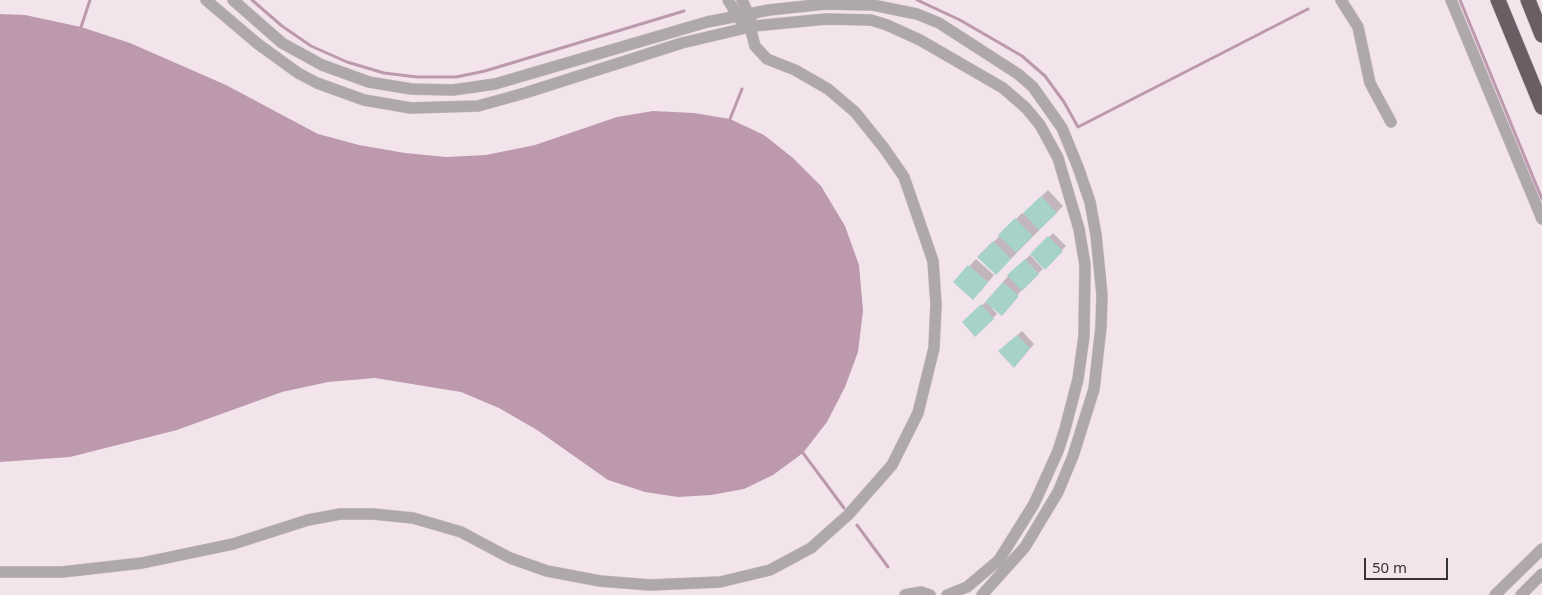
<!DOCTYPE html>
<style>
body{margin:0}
#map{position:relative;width:1542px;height:595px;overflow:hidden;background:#f3e4ec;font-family:"Noto Sans",sans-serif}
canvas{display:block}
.scale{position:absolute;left:1364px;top:558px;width:84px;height:22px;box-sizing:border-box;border:2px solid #383235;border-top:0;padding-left:6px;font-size:15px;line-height:18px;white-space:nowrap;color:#383235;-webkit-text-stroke:4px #f3e4ec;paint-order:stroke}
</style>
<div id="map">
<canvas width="1542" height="595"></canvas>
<div class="scale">50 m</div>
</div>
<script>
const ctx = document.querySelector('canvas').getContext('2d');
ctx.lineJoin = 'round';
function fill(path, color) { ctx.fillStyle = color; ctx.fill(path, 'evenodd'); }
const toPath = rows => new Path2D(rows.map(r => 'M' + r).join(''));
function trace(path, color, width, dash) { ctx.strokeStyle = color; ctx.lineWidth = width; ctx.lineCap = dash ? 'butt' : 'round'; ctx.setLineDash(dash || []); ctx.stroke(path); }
fill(toPath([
 [0,14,25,15,81,27,130,43,226,85,318,134,359,145,405,153,446,157,486,155,535,145,617,117,653,111,694,113,730,119,764,135,793,158,821,186,845,226,859,265,863,311,858,352,845,387,827,422,803,453,773,475,744,489,711,495,678,497,645,492,608,480,537,430,499,408,461,392,375,378,328,382,282,392,177,430,70,457,0,462]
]), '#bc99ad');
fill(toPath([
 [1048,190,1063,206,996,274,979,257,1022,213,1023,214],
 [1053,233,1066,246,1045,268,1032,254],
 [1030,255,1043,269,1023,288,1008,308,992,306,991,307,997,314,975,335,963,322,986,302,1009,275],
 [976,259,994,275,980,292,955,282],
 [1022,331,1034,344,1018,363,1004,347]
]), '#0003');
trace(toPath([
 [252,0,282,26,311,46,347,62,384,73,417,77,456,77,485,71,684,11],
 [917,0,960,20,1022,56,1045,76,1064,102,1078,127,1308,9],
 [1460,0,1542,199],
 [81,27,90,0],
 [730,119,742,89],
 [803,453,844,508],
 [857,525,888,567]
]), '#bc99ad', 3);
fill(toPath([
 [1041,196,1057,213,1039,230,1023,213],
 [1015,218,1033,236,1016,253,998,235],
 [1048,236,1063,251,1045,270,1030,254],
 [993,241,1011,259,996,275,977,257],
 [1025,259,1039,274,1022,291,1007,275],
 [968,265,988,282,973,300,953,282],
 [1003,282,1019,296,1002,316,985,302],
 [981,304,994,319,975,337,962,322],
 [1017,335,1030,348,1014,368,998,351]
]), '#a6d2c7');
const minor = toPath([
 [206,0,258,44,298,73,317,83,364,100,411,108,478,106,525,93,682,43,754,26,826,19,871,20,887,25,920,40,1003,88,1026,108,1040,125,1058,158,1079,229,1085,265,1084,336,1078,379,1065,429,1058,451,1034,504,999,560,967,587,947,595],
 [233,0,282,43,322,65,369,82,411,89,453,90,495,84,707,22,769,10,825,4,873,5,917,14,939,23,1018,74,1033,87,1062,128,1078,167,1090,202,1096,235,1102,295,1101,327,1094,389,1073,456,1058,492,1025,547,982,595],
 [728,0,740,20],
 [742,0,751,20],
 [1341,0,1358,27,1370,83,1391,122],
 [1451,0,1542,219],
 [0,572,62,572,142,563,233,544,308,520,340,514,373,514,413,518,461,532,510,558,547,571,600,581,650,585,720,582,770,570,811,548,848,515,892,465,918,413,934,348,936,304,933,261,904,177,884,148,855,112,828,89,795,70,767,59,755,46,750,27],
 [905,595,921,592,930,595],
 [1495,595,1542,549],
 [1521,595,1542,574]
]);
const highway = toPath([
 [1498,0,1542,107],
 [1528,0,1542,35]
]);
trace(minor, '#cec0c7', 12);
trace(highway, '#cec0c7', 16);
trace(minor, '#aea8ab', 11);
trace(highway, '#6a5d64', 15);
</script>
